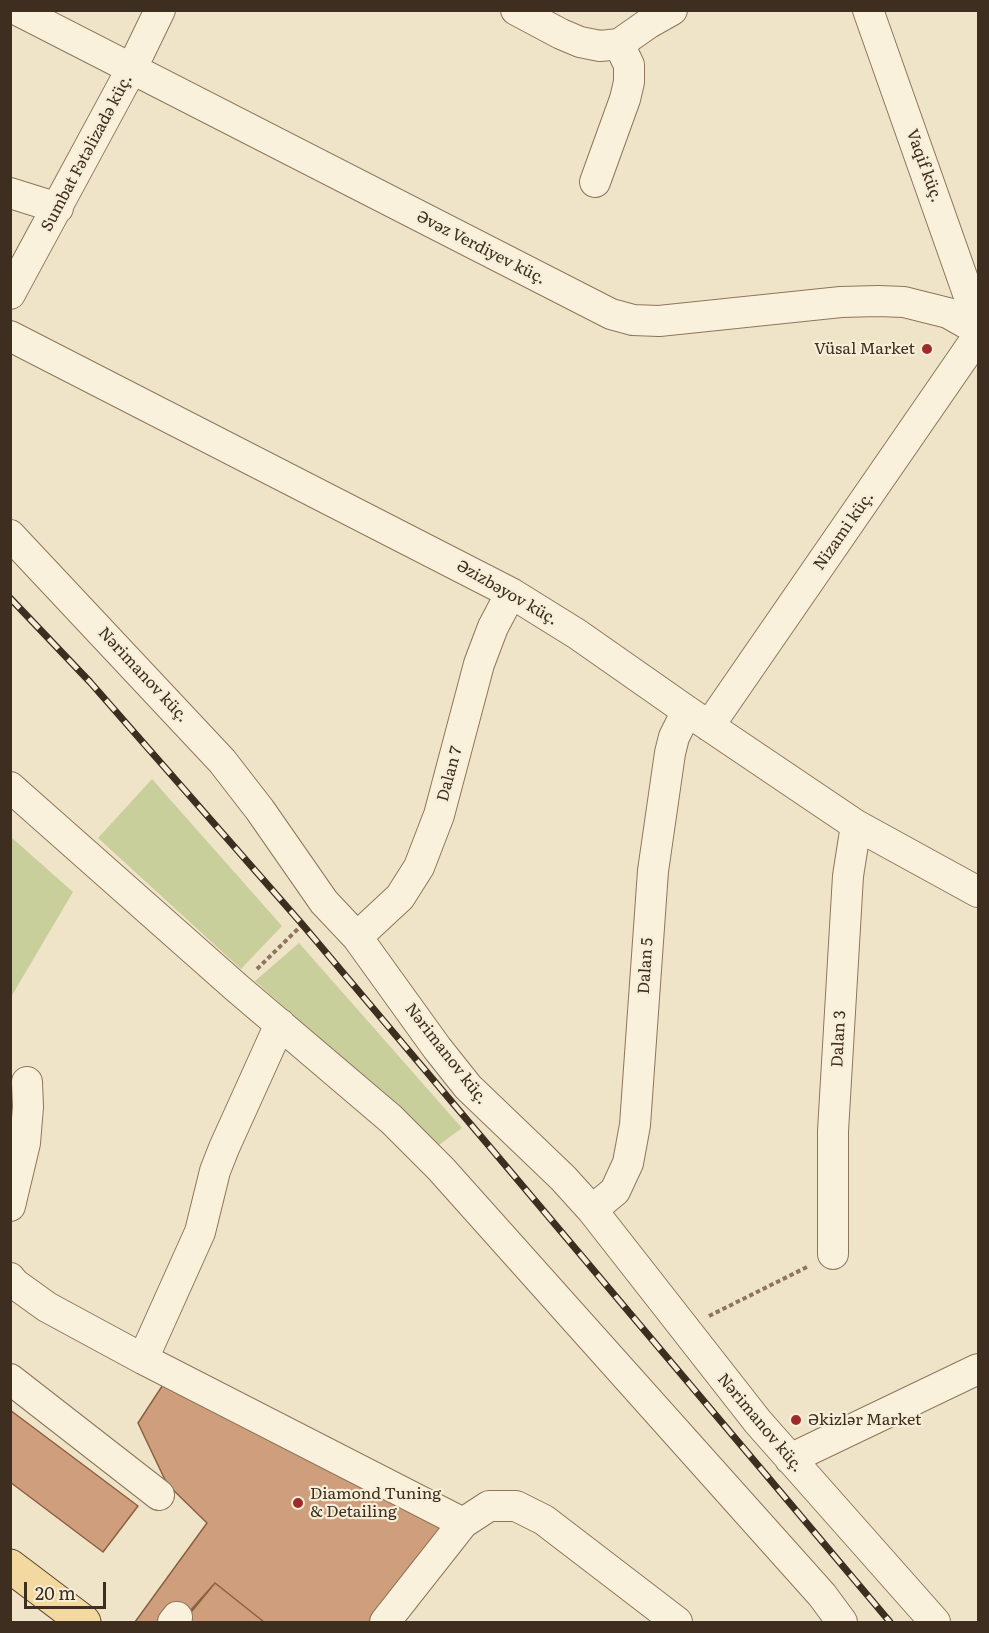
<!DOCTYPE html>
<meta charset="utf-8">
<style>
body{margin:0}
#map{position:relative;width:989px;height:1633px;overflow:hidden;background:#f0e4c8;font-family:Literata,serif}
canvas{display:block}
.frame{position:absolute;inset:0;border:12px solid #3d2e20;pointer-events:none}
.scale{position:absolute;left:24px;top:1582px;width:82px;height:27px;box-sizing:border-box;border:3px solid #3d2e20;border-top:0;padding-left:8px;font-size:18px;line-height:21px;white-space:nowrap;color:#3d2e20;-webkit-text-stroke:4px #f7eed8;paint-order:stroke}
</style>
<div id="map">
<canvas width="989" height="1633"></canvas>
<div class="frame"></div>
<div class="scale">20 m</div>
</div>
<script>
const ctx = document.querySelector('canvas').getContext('2d');
ctx.lineJoin = 'round';
function fill(path, color) { ctx.fillStyle = color; ctx.fill(path, 'evenodd'); }
const toPath = rows => new Path2D(rows.map(r => 'M' + r).join(''));
function trace(path, color, width, dash) { ctx.strokeStyle = color; ctx.lineWidth = width; ctx.lineCap = dash ? 'butt' : 'round'; ctx.setLineDash(dash || []); ctx.stroke(path); }
function drawText(font, color, halo, rows, align = 'center') {
  ctx.font = font + ' Literata,serif'; ctx.lineWidth = 4.5; ctx.setLineDash([]); ctx.textBaseline = 'middle'; ctx.strokeStyle = halo; ctx.fillStyle = color; for (const [text, x, y, turn = 0] of rows) {
    ctx.save(); ctx.translate(x, y); ctx.rotate((+turn || 0) * Math.PI / 180); ctx.textAlign = isNaN(turn) ? turn : align; if (halo) ctx.strokeText(text, 0, 0); ctx.fillText(text, 0, 0); ctx.restore();
  }
}
fill(toPath([
 [152,779,282,926,241,969,98,838],
 [11,837,73,892,11,997],
 [299,943,462,1128,439,1145,255,981]
]), '#c9cf9b');
const building = toPath([
 [170,1374,458,1530,375,1622,264,1622,215,1583,180,1622,135,1622,207,1523,167,1484,138,1423,170,1374],
 [10,1410,138,1506,103,1552,10,1482,10,1410],
 [215,1583,264,1622,183,1622,215,1583]
]);
fill(building, '#cf9f7d');
trace(building, '#8d5f41', 1.5);
const minor = toPath([
 [17,10,611,314,633,320,659,321,841,302,878,301,904,302,948,313,978,330],
 [516,10,561,34,580,42,600,46,619,44,649,23,672,10],
 [868,10,978,322],
 [595,182,625,99,629,82,629,65,619,44],
 [10,193,58,208],
 [10,294,131,70,160,10],
 [10,336,511,593,577,634,687,711,856,825,978,892],
 [10,535,222,761,260,810,324,902,357,937,437,1048,468,1087,563,1178,592,1210,758,1422,935,1622],
 [709,726,978,336],
 [10,787,237,988,391,1119,441,1169,822,1595,842,1622],
 [357,937,400,897,419,867,439,815,479,664,493,627,511,593],
 [10,1206,25,1143,28,1107,27,1082],
 [592,1210,615,1191,628,1163,635,1125,653,871,670,753,674,737,687,711],
 [833,1254,833,1131,848,876,856,825],
 [10,1278,15,1284,47,1307,143,1359,463,1523],
 [143,1359,200,1232,215,1171,224,1148,280,1024],
 [10,1379,159,1495],
 [790,1459,978,1369],
 [173,1622,177,1617],
 [385,1622,463,1523,489,1506,516,1506,544,1520,677,1622]
]);
const major = toPath([
 [10,1566,84,1622]
]);
trace(minor, '#8d765c', 32);
trace(major, '#5b4430', 35);
trace(toPath([
 [257,969,305,922],
 [709,1316,809,1266]
]), '#8d765c', 4, [4.5, 3]);
trace(minor, '#faf1dc', 30);
trace(major, '#f3d9a0', 33);
const rail = toPath([
 [10,598,90,682,302,924,890,1622]
]);
trace(rail, '#3d2e20', 7);
trace(rail, '#f7eed8', 4.5, [14]);
for (const [x, y, r, color] of [
 [927,349,6,"#9e2a2b"],
 [796,1420,6,"#9e2a2b"],
 [298,1503,6,"#9e2a2b"]
]) { const dot = new Path2D(); dot.arc(x, y, r, 0, 2 * Math.PI); ctx.fillStyle = color; ctx.fill(dot); trace(dot, '#f7eed8', 2); }
drawText('16px', '#3d2e20', '#f7eed8', [
 ["Sumbat Fətəlizadə küç.",87,153,-62],
 ["Vaqif küç.",924,166,70],
 ["Əvəz Verdiyev küç.",481,248,27],
 ["Nizami küç.",844,531,-55],
 ["Əzizbəyov küç.",507,593,30],
 ["Nərimanov küç.",143,675,47],
 ["Dalan 7",450,774,-75],
 ["Dalan 5",646,966,-86],
 ["Dalan 3",839,1039,-87],
 ["Nərimanov küç.",446,1054,52],
 ["Nərimanov küç.",760,1423,50]
]);
drawText('16px', '#3d2e20', '#f7eed8', [
 ["Vüsal Market",915,349,"right"],
 ["Əkizlər Market",808,1420],
 ["Diamond Tuning",310,1494],
 ["& Detailing",310,1512]
], 'left');
</script>
